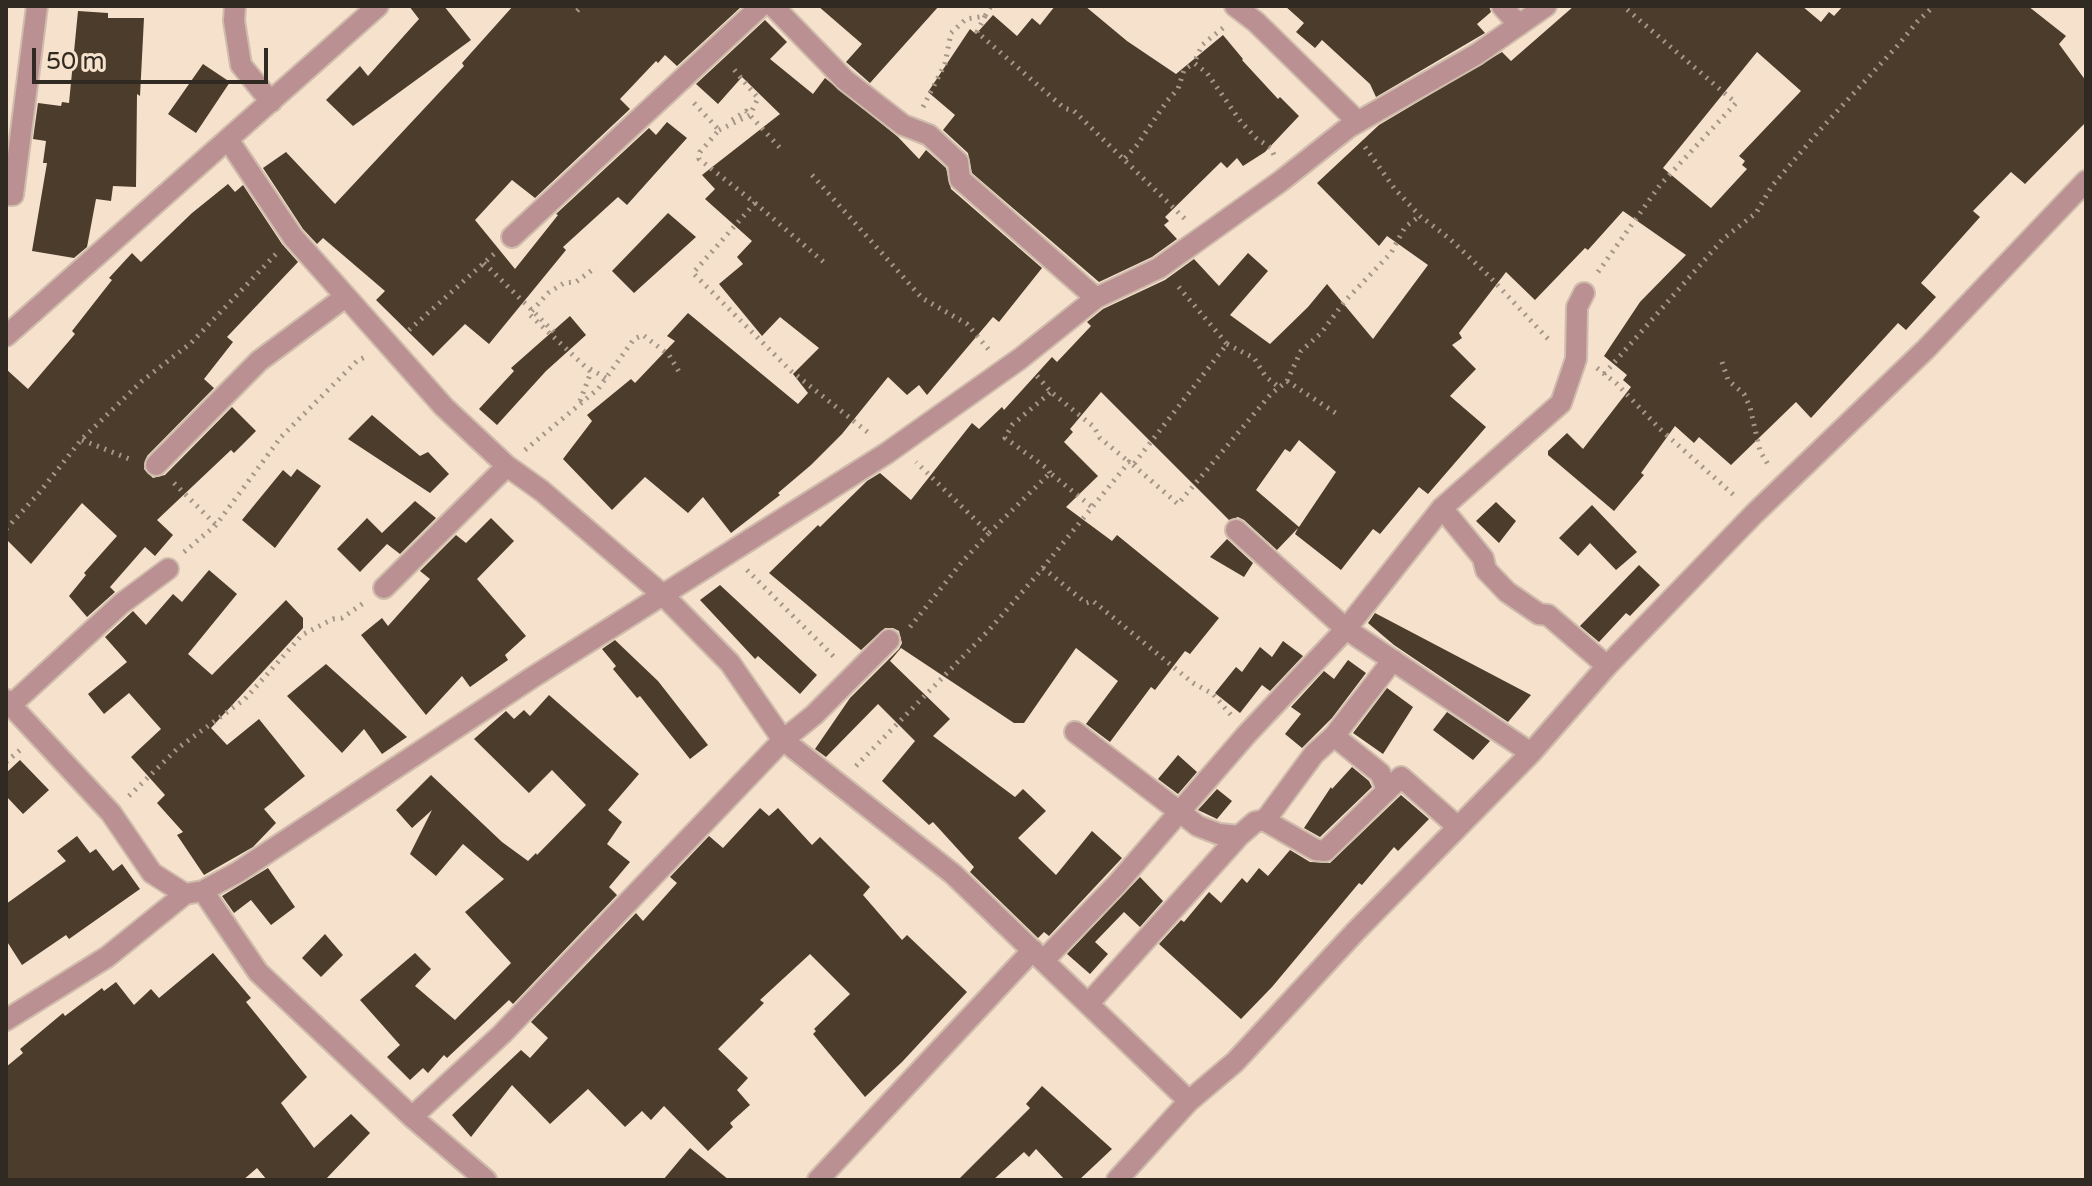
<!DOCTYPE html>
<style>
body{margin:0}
#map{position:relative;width:2092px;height:1186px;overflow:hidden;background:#f6e1cd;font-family:"Varela Round",sans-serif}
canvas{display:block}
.frame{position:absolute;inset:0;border:8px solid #312a22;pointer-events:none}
.scale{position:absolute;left:32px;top:48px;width:236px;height:36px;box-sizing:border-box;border:4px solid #312a22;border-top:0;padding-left:10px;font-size:24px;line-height:28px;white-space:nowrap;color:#312a22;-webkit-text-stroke:6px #f6e1cd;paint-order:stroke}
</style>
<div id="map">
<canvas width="2092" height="1186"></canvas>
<div class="frame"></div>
<div class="scale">50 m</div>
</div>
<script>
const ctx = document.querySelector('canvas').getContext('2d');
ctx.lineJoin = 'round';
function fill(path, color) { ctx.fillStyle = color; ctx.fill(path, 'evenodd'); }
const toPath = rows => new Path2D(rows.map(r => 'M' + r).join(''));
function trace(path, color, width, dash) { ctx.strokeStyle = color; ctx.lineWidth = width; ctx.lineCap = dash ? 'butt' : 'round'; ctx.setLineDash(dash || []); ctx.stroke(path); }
fill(toPath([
 [409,6,444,6,471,40,353,126,326,100,360,66,368,76,419,19],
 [513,6,742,6,677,66,665,55,658,63,656,61,620,99,630,109,535,198,512,180,475,220,515,269,558,215,556,214,649,128,656,135,667,122,687,138,627,205,618,197,563,247,566,250,489,344,465,324,433,356,376,300,385,291,323,238,317,244,303,229,263,168,286,152,335,204,464,66,462,63],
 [818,6,939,6,870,83,846,62,862,44],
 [1055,6,1085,6,1127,41,1176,74,1223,35,1243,59,1242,60,1278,99,1280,97,1299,116,1265,152,1243,166,1237,158,1227,168,1221,162,1165,217,1169,221,1164,225,1177,239,1152,257,1099,282,972,173,968,153,943,130,955,115,928,92,970,29,976,34,993,15,1017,36,1032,18,1040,25],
 [1285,6,1489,6,1491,12,1477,24,1485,33,1376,97,1370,84,1322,40,1315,48,1296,32,1304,23],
 [1574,6,1802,6,1821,22,1829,12,1834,16,1843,6,2028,6,2066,36,2059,44,2086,81,2086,122,2025,184,2011,172,1973,211,1980,217,1921,283,1936,297,1906,330,1898,323,1811,418,1796,402,1731,465,1699,437,1694,443,1675,426,1641,473,1644,475,1614,511,1548,455,1548,451,1567,433,1583,449,1631,387,1623,380,1627,375,1604,356,1640,302,1686,255,1623,211,1588,250,1585,248,1535,300,1506,272,1459,333,1462,338,1452,345,1476,369,1450,396,1486,427,1428,494,1419,487,1380,534,1373,529,1341,570,1295,534,1298,528,1277,550,1244,520,1238,517,1229,520,1101,392,1070,429,1073,432,1064,442,1098,476,1066,507,1112,541,1117,535,1219,618,1190,654,1185,651,1155,690,1151,687,1110,742,1086,724,1118,681,1076,648,1024,723,1014,723,901,648,890,661,950,719,933,736,1015,797,1023,789,1046,811,1018,838,1056,875,1092,831,1122,858,1049,936,1044,932,1038,938,970,872,974,867,933,822,929,825,882,781,915,741,878,704,826,757,815,749,850,698,899,649,902,643,899,631,893,628,885,628,861,650,769,573,818,525,820,527,867,481,880,473,911,500,972,423,979,429,1002,407,1004,410,1052,357,1057,362,1091,326,1087,322,1103,309,1165,280,1194,259,1219,286,1248,253,1268,271,1230,315,1270,344,1308,307,1327,284,1373,339,1428,265,1387,236,1379,246,1317,183,1379,125,1502,52,1511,61],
 [1757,52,1801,91,1739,156,1745,161,1742,165,1747,169,1711,208,1663,168],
 [1299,440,1336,472,1299,527,1256,490,1285,449,1290,452],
 [78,11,108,13,108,18,144,18,140,96,137,94,136,187,113,186,111,201,96,199,87,247,74,258,32,251,47,163,43,163,46,141,33,139,38,103,61,106,62,102,69,103],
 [765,20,787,42,770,59,813,94,825,78,898,137,919,159,926,150,946,168,951,189,1042,268,999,322,993,317,927,395,919,385,907,395,888,377,842,434,811,465,778,493,780,495,731,533,703,497,688,513,645,477,612,510,563,459,592,421,587,415,631,379,635,383,675,341,667,336,688,313,798,404,808,393,793,374,819,348,780,317,762,336,719,284,743,264,737,257,752,241,705,199,715,189,702,175,780,114,742,77,718,104,696,84],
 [203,64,230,82,196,133,168,114],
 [228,184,235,192,243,185,282,244,298,262,227,337,233,342,204,379,214,388,147,456,144,469,153,478,165,475,232,407,256,431,234,453,231,450,157,520,173,535,155,556,145,547,110,587,115,592,87,617,69,596,86,575,84,573,117,536,82,503,31,564,6,539,6,369,28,389,75,334,72,331,112,280,109,278,132,253,141,262,192,213],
 [668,213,696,237,634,293,612,271],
 [570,316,586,335,546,371,497,425,479,409,514,371,511,368],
 [372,415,420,456,428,452,449,474,430,493,348,439],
 [297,469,321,486,275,548,242,520,283,470,291,477],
 [415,501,436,518,400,554,387,544,360,572,337,549,367,518,382,533],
 [1496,502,1516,521,1499,543,1476,521],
 [1592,505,1637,552,1616,570,1590,543,1578,556,1559,538],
 [491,518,514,541,477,579,526,636,505,655,508,660,470,687,462,676,426,715,361,635,382,618,388,626,430,579,420,571,456,535,466,543],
 [1227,539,1253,563,1244,577,1210,557],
 [1639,565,1660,585,1630,616,1626,613,1599,642,1580,626],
 [209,570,237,594,188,654,212,675,286,600,303,618,303,628,211,728,227,745,259,719,305,776,264,809,276,823,253,847,204,875,177,835,183,832,157,803,165,795,131,757,161,729,129,693,104,714,88,694,127,662,105,637,133,611,146,625,173,594,182,602],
 [720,585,817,675,800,694,758,656,755,659,700,600],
 [1375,613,1531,695,1508,722,1394,645,1368,623],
 [615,640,658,681,708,745,690,759,640,696,637,698,613,669,616,666,602,649],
 [1283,641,1303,656,1270,691,1262,685,1240,713,1215,693,1236,667,1242,672,1260,647,1272,657],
 [1348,660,1366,673,1332,718,1302,748,1285,734,1301,714,1291,707,1324,671,1334,679],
 [326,664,364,698,407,737,382,754,364,729,342,753,287,696],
 [1387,688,1413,707,1383,754,1353,733],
 [549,695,639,774,608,810,622,822,607,844,630,862,609,887,617,895,513,1004,509,1000,447,1058,444,1055,428,1073,423,1068,410,1080,387,1057,400,1045,360,1000,415,953,431,969,415,986,455,1020,511,963,465,912,504,879,463,844,436,876,410,854,432,810,412,828,396,810,431,775,502,842,528,861,536,853,537,855,586,805,552,770,529,793,474,739,506,711,514,719,524,710,530,716],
 [1447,712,1490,741,1473,760,1433,730],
 [1178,755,1197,772,1178,794,1158,779],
 [20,760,49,790,23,814,6,796,6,773],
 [1352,767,1369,781,1372,787,1320,837,1304,828,1331,787,1332,789],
 [1217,789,1232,801,1217,819,1198,810],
 [1401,795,1429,819,1398,851,1394,847,1362,885,1359,883,1272,987,1241,1019,1159,944,1181,920,1184,922,1209,892,1221,903,1242,878,1247,883,1259,868,1268,876,1290,850,1310,862,1330,863],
 [760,808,769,816,778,808,812,845,820,837,870,887,863,895,902,940,907,935,967,992,902,1062,865,1097,813,1034,816,1031,814,1029,850,994,810,954,760,1000,764,1003,718,1049,748,1078,737,1090,750,1105,730,1123,733,1127,708,1151,664,1106,651,1120,642,1111,625,1127,588,1089,550,1124,512,1085,471,1137,452,1115,521,1050,530,1058,548,1038,531,1022,636,913,643,921,677,883,670,877,709,836,723,848],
 [77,836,90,853,96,849,113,871,122,864,140,889,69,939,66,935,22,965,6,940,6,904,66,861,57,851],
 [268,868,295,907,271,925,251,900,234,913,222,896],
 [1140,877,1163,901,1140,927,1124,912,1095,942,1108,954,1090,974,1067,954],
 [325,934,343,955,321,977,302,958],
 [213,953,251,998,246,1002,307,1077,281,1103,314,1148,351,1114,370,1133,325,1180,267,1180,257,1168,243,1180,6,1180,6,1067,23,1053,20,1049,63,1013,65,1016,102,988,104,991,116,982,134,1005,151,989,159,998],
 [1042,1086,1112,1149,1079,1180,1065,1180,1036,1149,1029,1157,1024,1152,993,1180,958,1180,1030,1108,1026,1104],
 [690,1148,729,1180,663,1180]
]), '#4c3c2c');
const minor = toPath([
 [235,6,234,21,241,65,271,102],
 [773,6,845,80,903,125,929,135,958,162,960,179,1096,298],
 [1235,6,1256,22,1358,122],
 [1502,6,1519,25],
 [229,141,293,237,444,407,507,466,542,491,663,595,730,663,783,740,502,1034,412,1117],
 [6,195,13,195,37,6],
 [512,237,761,6],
 [6,336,378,6],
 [156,465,259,361,345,297],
 [1442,508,1483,558,1486,570,1507,592,1539,614,1548,615,1607,666],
 [1236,530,1346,629,1531,753],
 [384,588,507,466],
 [889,640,814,715,783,740,953,874,1189,1101],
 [6,700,111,813,152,873,185,894],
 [11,705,121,604,168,569],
 [1075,732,1198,826,1219,834,1239,836,1255,822,1264,820,1269,815,1314,754,1334,736,1393,660],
 [1334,736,1380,773,1387,789],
 [1264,820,1316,850,1325,851,1401,777,1458,827],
 [203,891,258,972,412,1117,486,1180],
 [1044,960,1117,884,1247,734,1346,629,1442,508,1561,403,1576,359,1577,307,1584,293],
 [1089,1003,1239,836],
 [6,1020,107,957,185,894,203,891,238,872,533,677,887,453,1021,358,1096,298,1159,268,1281,181,1349,127,1477,54,1546,6],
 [818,1180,1033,950],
 [1117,1180,1189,1101,1235,1062,1355,932,1531,753,1607,666,1754,514,1926,349,2086,181]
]);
trace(minor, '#cfbcab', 24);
trace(toPath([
 [577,11,582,6],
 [985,16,977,32,1064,108,1074,111,1185,219],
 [1223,28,1202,45,1194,63,1207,73,1241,122,1256,138,1271,148,1274,155],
 [694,103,719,130,700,152,699,159,755,203,693,273,791,371,870,434],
 [923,107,945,64,951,33,966,19,985,16,991,6],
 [732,120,746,111,781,149],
 [719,130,750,115,758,98,731,66],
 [1365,147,1394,188,1420,216,1450,239,1489,276,1550,341],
 [1125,158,1137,145,1167,101,1178,89,1184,70,1194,63],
 [812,175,922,298,967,324,989,350],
 [755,203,826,264],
 [484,263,555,333],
 [1598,272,1660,185,1736,103,1623,6],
 [409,330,494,254],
 [1227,344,1254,358,1266,377,1279,387],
 [1722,362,1728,380,1744,394,1750,407,1760,451,1769,466],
 [1597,368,1617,384,1660,429,1736,497],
 [590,369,606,378],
 [1604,374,1723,239,1756,213,1772,186,1819,131,1899,44,1917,22,1934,6],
 [1037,376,1051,392,1094,427,1100,438,1129,462],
 [1287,381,1337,414],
 [580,401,591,372,529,314,548,293,564,283,576,282,596,267],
 [82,440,132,460],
 [525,450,598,389,634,339,643,335,669,355,681,375],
 [1133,465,1178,504,1270,395,1287,381,1301,351,1321,333,1345,301,1391,253,1405,227,1420,216],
 [1050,473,1048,469,1005,438,1012,425,1051,392],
 [174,483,216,525],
 [6,529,39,493,81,440,142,381,191,343,276,254],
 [989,533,1050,473,1092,507],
 [184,552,216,525,281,437,357,361,367,356],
 [1043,568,1086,603,1093,601,1193,683,1213,694,1231,715],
 [747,570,836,659],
 [910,627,962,562,989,533,916,462],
 [6,762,20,750],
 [856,766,989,630,1037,575,1129,462,1133,465,1227,344,1177,285],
 [129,796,178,748,245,699,302,635,333,619,342,618,365,602]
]), '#a69687', 5, [2, 6]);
trace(minor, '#ba9093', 20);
</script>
